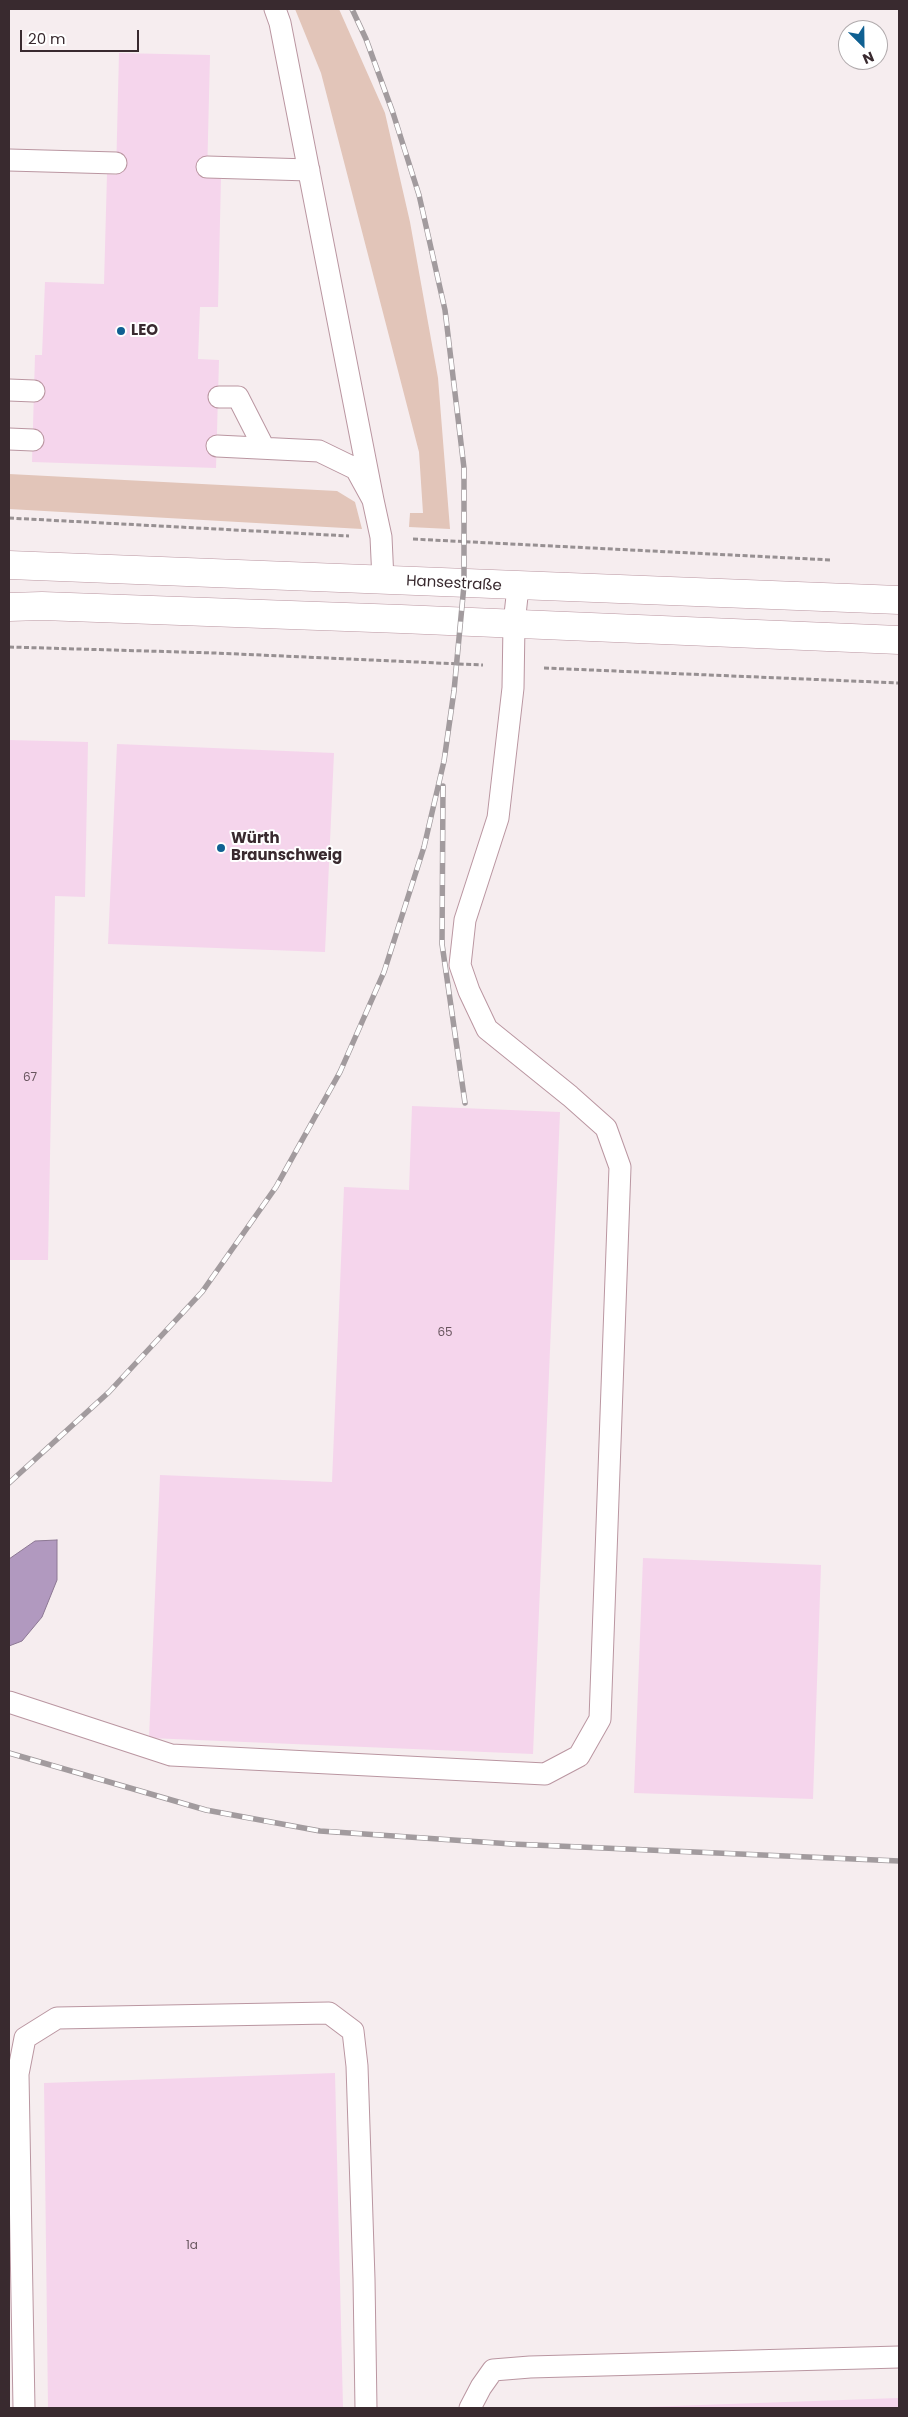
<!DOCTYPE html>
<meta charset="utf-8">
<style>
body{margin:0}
#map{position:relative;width:908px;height:2417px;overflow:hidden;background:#fbfbfb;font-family:Poppins,sans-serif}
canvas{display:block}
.frame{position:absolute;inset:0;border:10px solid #392a2f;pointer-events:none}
.north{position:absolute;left:838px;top:20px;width:50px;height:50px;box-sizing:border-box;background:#fff;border:1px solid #b0aaac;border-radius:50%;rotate:157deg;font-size:14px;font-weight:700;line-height:20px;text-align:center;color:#392a2f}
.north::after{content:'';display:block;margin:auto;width:18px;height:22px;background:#0f6092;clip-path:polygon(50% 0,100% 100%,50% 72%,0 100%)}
.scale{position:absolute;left:20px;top:30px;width:119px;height:22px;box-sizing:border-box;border:2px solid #392a2f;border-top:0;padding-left:6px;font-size:15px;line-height:18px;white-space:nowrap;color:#392a2f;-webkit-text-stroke:4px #fff;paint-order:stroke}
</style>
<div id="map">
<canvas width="908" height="2417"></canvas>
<div class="frame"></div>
<div class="north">N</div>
<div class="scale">20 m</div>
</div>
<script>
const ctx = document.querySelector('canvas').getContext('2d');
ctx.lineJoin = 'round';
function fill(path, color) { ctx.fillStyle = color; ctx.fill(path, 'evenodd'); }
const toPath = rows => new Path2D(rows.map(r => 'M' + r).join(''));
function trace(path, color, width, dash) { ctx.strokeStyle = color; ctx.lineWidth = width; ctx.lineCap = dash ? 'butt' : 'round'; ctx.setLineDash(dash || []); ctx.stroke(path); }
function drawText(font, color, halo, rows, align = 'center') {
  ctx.font = font + ' Poppins,sans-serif'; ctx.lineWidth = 4; ctx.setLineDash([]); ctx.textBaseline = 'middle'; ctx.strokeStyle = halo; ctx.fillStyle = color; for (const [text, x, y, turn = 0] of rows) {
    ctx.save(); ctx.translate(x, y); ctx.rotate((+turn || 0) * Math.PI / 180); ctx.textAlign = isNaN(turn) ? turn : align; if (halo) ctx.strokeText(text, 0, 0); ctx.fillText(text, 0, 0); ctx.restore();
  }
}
fill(toPath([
 [9,9,899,9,899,2408,9,2408],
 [848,30,878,30,878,60,848,60]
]), '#f6edef');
fill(toPath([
 [295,9,339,9,385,113,410,222,438,378,450,529,409,527,410,513,423,513,419,452,321,73],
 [9,474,337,491,355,502,362,529,9,509]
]), '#e2c5b9');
const water = toPath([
 [57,1540,57,1580,42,1617,22,1641,9,1646,9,1559,35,1541,57,1540]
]);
fill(water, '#b199bf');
trace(water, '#8d7894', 1);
fill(toPath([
 [119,53,210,55,207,178,221,178,218,307,200,307,198,359,219,360,216,468,32,462,35,355,42,355,45,282,104,284,107,174,116,175],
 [9,740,88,742,85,897,55,896,48,1260,9,1260],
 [117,744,334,753,325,952,108,944],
 [412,1106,560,1112,533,1754,149,1738,160,1475,332,1482,344,1187,409,1190],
 [643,1558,821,1565,813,1799,634,1793],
 [335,2073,343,2408,48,2408,44,2083],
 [899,2398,899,2408,645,2408,645,2407]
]), '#f5d5ec');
const lane = toPath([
 [275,9,280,23,373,500],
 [9,160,116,163],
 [207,167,309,170],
 [9,390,34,391],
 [219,397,238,397,264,448],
 [9,439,33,440],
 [217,446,319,451,356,469,373,500,381,537,383,580],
 [9,1702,171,1755,545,1774,579,1756,600,1719,620,1167,606,1128,570,1096,487,1029,469,991,460,965,465,920,498,818,513,688,514,624,518,587],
 [24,2408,18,2074,25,2038,57,2018,329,2013,353,2031,357,2066,364,2279,366,2408],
 [470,2408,481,2387,493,2370,530,2367,899,2357]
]);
const secondary = toPath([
 [9,565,899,600],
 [9,607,42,606,401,619,899,640]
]);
trace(lane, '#ba96a1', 23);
trace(secondary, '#ba96a1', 29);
trace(toPath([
 [9,518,349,536],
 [413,539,831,560],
 [9,647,215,653,483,665],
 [544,668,899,683]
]), '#979092', 3, [5, 2.5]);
trace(lane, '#fff', 21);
trace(secondary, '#fff', 28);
const rail = toPath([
 [443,786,442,944,465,1103],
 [9,1483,109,1392,202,1292,276,1187,340,1072,384,972,424,847,444,761,454,691,464,585,464,468,445,310,419,195,393,113,366,39,352,9],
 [9,1753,206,1810,320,1831,512,1844,899,1861]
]);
trace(rail, '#a29b9e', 5.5);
trace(rail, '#fff', 4, [11]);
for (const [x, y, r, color] of [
 [121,331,5,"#0f6092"],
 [221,848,5,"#0f6092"]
]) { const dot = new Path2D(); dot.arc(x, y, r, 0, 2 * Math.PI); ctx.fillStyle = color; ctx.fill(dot); trace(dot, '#fff', 2); }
drawText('12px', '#68555e', null, [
 ["67",30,1078],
 ["65",445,1333],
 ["1a",192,2246]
]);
drawText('bold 15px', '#392a2f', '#fff', [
 ["LEO",131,331],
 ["Würth",231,839],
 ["Braunschweig",231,856]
], 'left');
drawText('15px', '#392a2f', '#fff', [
 ["Hansestraße",454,584,3]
]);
</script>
